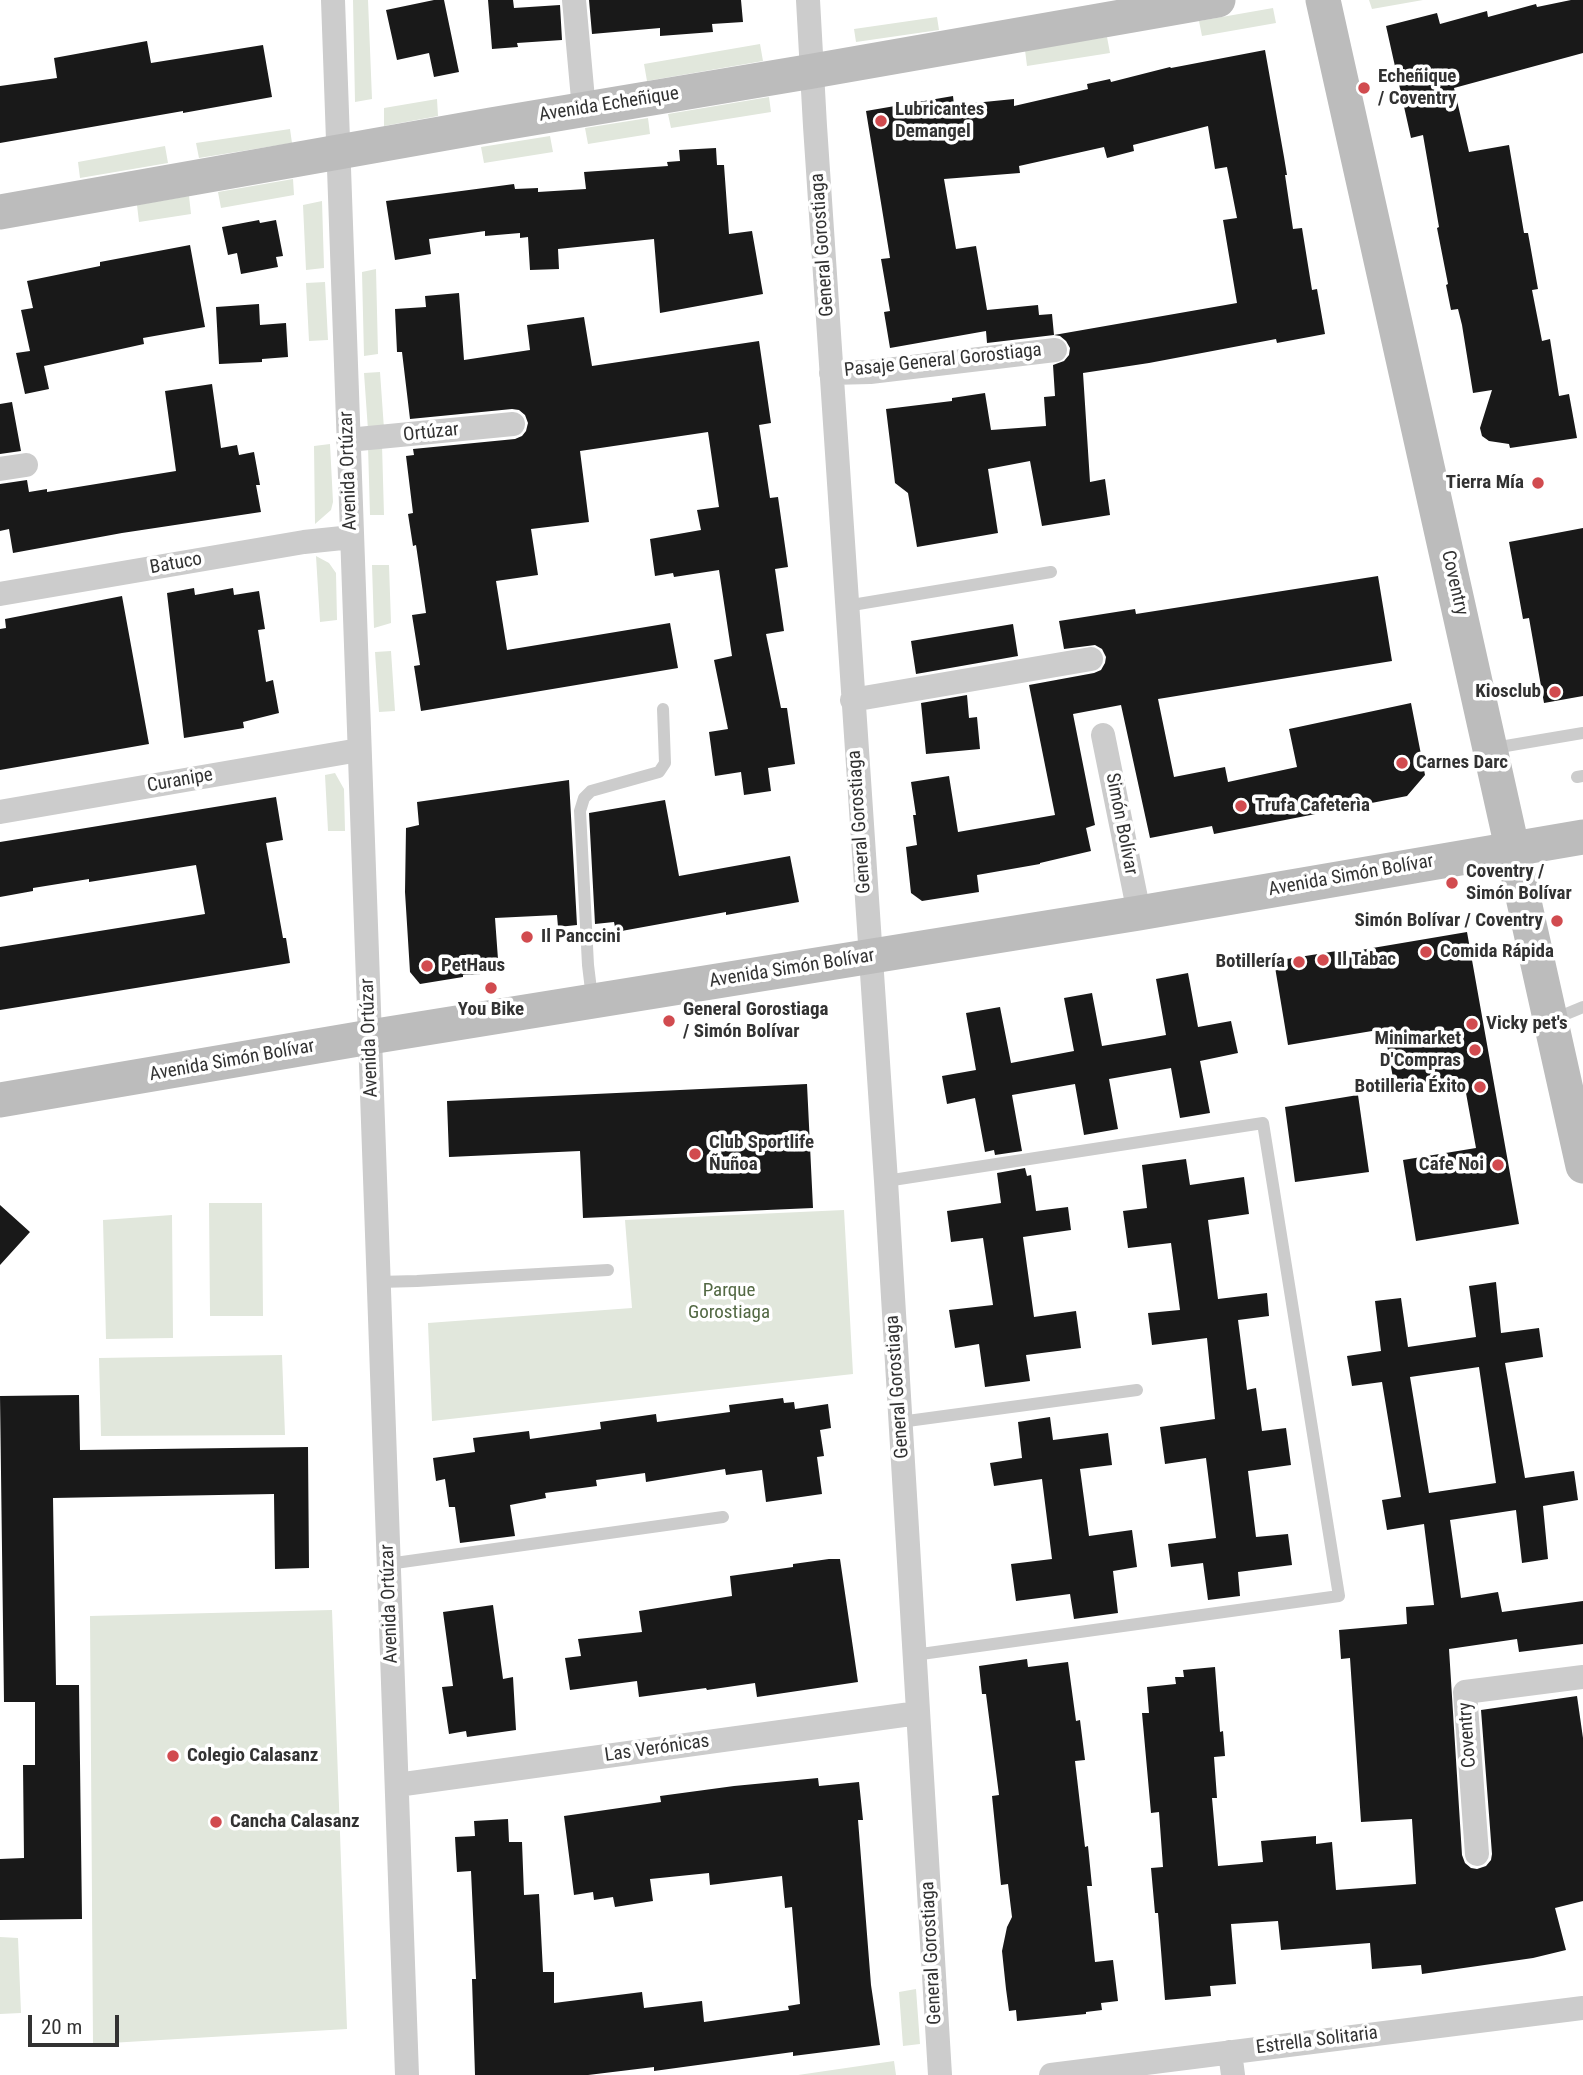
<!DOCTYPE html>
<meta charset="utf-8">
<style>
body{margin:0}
#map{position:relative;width:1583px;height:2075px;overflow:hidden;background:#fff;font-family:"Roboto Condensed",sans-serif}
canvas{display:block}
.scale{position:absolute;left:28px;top:2015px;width:91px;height:32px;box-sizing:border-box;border:4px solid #323232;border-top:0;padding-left:9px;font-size:21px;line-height:24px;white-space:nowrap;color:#323232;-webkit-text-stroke:5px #fff;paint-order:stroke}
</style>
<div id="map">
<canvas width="1583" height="2075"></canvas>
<div class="scale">20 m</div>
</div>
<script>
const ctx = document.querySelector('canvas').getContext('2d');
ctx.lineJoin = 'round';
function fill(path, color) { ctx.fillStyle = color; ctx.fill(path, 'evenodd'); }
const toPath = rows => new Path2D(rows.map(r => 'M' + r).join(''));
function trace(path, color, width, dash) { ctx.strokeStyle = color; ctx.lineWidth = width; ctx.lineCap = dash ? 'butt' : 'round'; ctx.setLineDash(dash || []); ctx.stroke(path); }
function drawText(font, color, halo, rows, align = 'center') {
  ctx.font = font + ' "Roboto Condensed",sans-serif'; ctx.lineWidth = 7; ctx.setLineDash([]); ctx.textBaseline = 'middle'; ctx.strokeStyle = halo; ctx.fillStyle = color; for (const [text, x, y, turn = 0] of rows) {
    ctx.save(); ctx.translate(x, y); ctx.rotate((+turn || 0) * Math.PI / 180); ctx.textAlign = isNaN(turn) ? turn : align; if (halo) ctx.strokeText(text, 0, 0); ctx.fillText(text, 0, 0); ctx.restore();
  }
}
fill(toPath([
 [353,0,368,0,372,99,355,102],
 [1369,0,1423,0,1372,9],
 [1273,8,1276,23,1202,36,1199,21],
 [937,17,939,30,856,42,854,29],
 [1107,37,1110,53,1027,66,1025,50],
 [760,44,763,61,647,81,644,64],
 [769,97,771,112,671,128,668,114],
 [437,99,438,116,384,126,384,108],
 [648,118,650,134,588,144,585,128],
 [290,129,292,143,199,158,196,143],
 [550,136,553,152,484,163,481,147],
 [165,146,168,163,80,178,78,162],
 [293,179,294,195,221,208,218,192],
 [189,196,191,214,139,222,137,205],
 [322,201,324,268,306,270,303,205],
 [376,269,378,354,364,356,362,272],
 [325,282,328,340,309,341,306,283],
 [380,372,384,429,368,430,364,373],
 [330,444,333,502,331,510,315,524,314,446],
 [382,445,384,515,370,515,368,446],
 [316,556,329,563,336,573,337,620,320,622],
 [372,565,389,565,391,623,374,628],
 [391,651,395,711,379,712,375,652],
 [335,773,344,789,345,831,328,831,325,775],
 [209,1203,262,1203,263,1316,210,1316],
 [844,1210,853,1374,432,1421,428,1323,632,1308,625,1220],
 [172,1215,173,1338,106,1339,103,1220],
 [282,1355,285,1435,101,1436,99,1358],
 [332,1610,347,2029,93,2044,90,1616],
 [0,1937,18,1938,21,2013,0,2014],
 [916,1989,920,2044,903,2046,899,1992],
 [894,2061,896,2075,798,2075]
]), '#e1e7dc');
fill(toPath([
 [434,0,444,0,459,72,434,77,429,53,397,60,386,10],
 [488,0,513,0,514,8,560,5,562,40,517,43,518,47,492,49],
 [589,0,741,0,743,22,712,24,713,32,660,36,660,28,592,34],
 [1571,0,1583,0,1583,53,1454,88,1469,152,1509,145,1524,233,1528,233,1538,289,1532,290,1542,341,1550,339,1559,396,1569,394,1577,438,1510,448,1509,444,1489,441,1482,436,1480,428,1492,390,1473,393,1462,325,1458,309,1451,310,1446,285,1448,284,1437,228,1439,227,1423,135,1411,138,1386,26,1437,13,1440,24,1487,11,1488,17,1536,4,1537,7],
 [147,41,151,63,263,45,272,97,183,113,183,111,0,143,0,86,57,78,54,58],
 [1265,50,1284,157,1287,175,1285,175,1293,229,1302,228,1312,290,1317,289,1325,334,1277,343,1276,339,1149,363,1083,373,1090,482,1105,479,1110,515,1042,526,1030,461,988,469,998,533,917,547,908,493,895,483,886,409,952,401,952,398,985,393,991,430,1046,426,1044,397,1055,396,1053,365,1064,361,1069,355,1070,348,1066,341,1060,336,1054,335,987,343,986,331,890,348,884,312,890,311,881,259,890,258,866,111,953,96,954,105,1014,99,1014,106,1088,89,1087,84,1110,79,1111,82,1170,67,1171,68],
 [1208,126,1215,169,1227,167,1237,218,1223,220,1237,303,1054,335,1052,314,1039,315,1038,305,987,310,976,246,956,249,944,179,1020,173,1019,166,1104,147,1107,158,1134,151,1133,145],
 [716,148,717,165,724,165,729,234,752,231,763,294,660,313,654,239,558,249,559,269,530,270,528,237,520,238,520,233,485,236,485,231,429,239,431,254,395,260,386,201,514,184,515,189,538,188,538,192,586,189,584,172,668,166,667,162,680,161,679,150],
 [259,220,260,223,276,220,283,256,276,257,278,267,241,274,237,253,228,255,222,227],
 [190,245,205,327,143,338,144,344,44,366,49,389,25,394,16,353,30,351,21,310,33,308,27,281,100,266,100,262],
 [459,293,464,360,530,350,527,325,584,317,592,366,759,341,771,423,759,425,770,498,778,497,788,567,775,569,784,631,766,634,781,708,787,708,795,764,768,768,771,791,744,795,741,772,715,776,709,732,728,729,714,660,732,656,719,570,674,577,673,573,655,576,650,539,701,530,697,510,719,507,708,432,580,451,589,522,531,529,538,575,496,581,507,650,670,623,678,668,421,711,414,666,420,665,412,615,426,613,416,545,413,546,408,514,413,513,406,456,414,455,413,449,515,439,522,436,526,431,528,423,525,415,519,410,512,409,410,419,402,352,397,352,395,309,426,307,425,296],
 [259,304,260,325,286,323,288,357,262,359,262,362,219,364,216,307],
 [212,384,221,448,237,445,239,455,254,452,260,485,256,485,261,512,122,533,13,553,9,529,0,531,0,484,27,480,29,492,47,489,47,492,176,471,165,391],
 [12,402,21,451,0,454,0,404],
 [1583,528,1583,696,1544,703,1529,618,1523,619,1509,542],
 [1378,576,1392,661,1158,699,1174,777,1225,767,1228,782,1297,767,1289,729,1411,703,1425,775,1407,796,1214,834,1212,826,1150,838,1121,705,1073,714,1095,825,1086,828,1091,851,1040,863,1040,864,977,875,979,892,922,901,911,893,906,847,917,845,913,815,916,815,911,782,949,776,958,832,1055,815,1029,685,1094,673,1101,670,1105,663,1106,657,1102,649,1095,645,1064,649,1059,621,1135,609,1136,614],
 [194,588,195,595,233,588,234,595,259,591,265,629,258,630,266,682,273,680,279,713,243,722,244,728,184,738,167,593],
 [122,596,149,744,0,770,0,629,6,628,5,619],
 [1013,624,1018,656,916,674,911,641],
 [967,695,969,718,977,717,980,749,926,754,921,703],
 [569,780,577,925,558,927,557,915,495,918,499,973,463,975,463,977,420,984,410,972,405,892,406,828,419,825,417,802],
 [276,797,283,840,266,843,283,938,286,938,290,963,0,1010,0,947,205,914,196,865,89,882,89,879,33,888,33,891,0,897,0,842],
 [665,800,679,876,790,856,799,902,726,915,726,912,616,932,614,922,595,924,589,813],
 [1467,932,1519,1224,1416,1241,1403,1160,1476,1148,1464,1082,1396,1094,1384,1029,1288,1045,1274,961,1343,950,1343,953],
 [1188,973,1198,1027,1231,1021,1238,1053,1200,1061,1210,1113,1180,1118,1171,1068,1109,1079,1118,1129,1084,1135,1075,1084,1012,1095,1022,1151,995,1155,994,1150,985,1152,975,1098,947,1104,942,1076,976,1070,966,1013,1000,1007,1011,1063,1074,1051,1064,998,1092,993,1102,1046,1144,1039,1166,1035,1156,979],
 [807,1084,813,1208,583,1218,580,1151,449,1157,447,1101],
 [1358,1095,1369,1172,1295,1182,1285,1107],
 [1186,1159,1190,1185,1244,1177,1249,1214,1208,1220,1218,1299,1267,1293,1269,1316,1238,1320,1247,1390,1256,1388,1262,1431,1286,1428,1291,1465,1248,1471,1256,1537,1288,1534,1292,1565,1238,1572,1240,1596,1208,1600,1203,1563,1171,1567,1168,1544,1216,1538,1206,1458,1165,1464,1160,1427,1215,1419,1207,1338,1152,1345,1148,1313,1180,1310,1171,1243,1128,1248,1123,1211,1147,1208,1142,1165],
 [1025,1168,1027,1176,1031,1175,1036,1211,1068,1207,1071,1230,1023,1237,1034,1317,1076,1311,1081,1348,1026,1355,1030,1381,985,1387,979,1344,955,1348,949,1310,993,1305,983,1238,951,1242,947,1211,1001,1203,997,1173],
 [0,1205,30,1232,0,1265],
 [1496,1282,1501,1333,1539,1328,1543,1357,1505,1363,1525,1478,1574,1471,1578,1500,1543,1506,1548,1559,1522,1563,1516,1510,1450,1520,1461,1598,1498,1592,1502,1612,1583,1601,1583,1644,1519,1652,1517,1639,1449,1649,1462,1855,1465,1863,1471,1868,1477,1869,1486,1866,1491,1860,1492,1854,1481,1710,1577,1696,1583,1738,1583,1901,1555,1908,1566,1950,1533,1958,1422,1974,1421,1965,1372,1969,1370,1943,1281,1950,1278,1921,1231,1924,1236,1984,1210,1986,1211,1996,1165,2000,1158,1913,1155,1913,1151,1868,1163,1867,1159,1812,1151,1813,1142,1713,1149,1713,1147,1687,1176,1684,1175,1677,1184,1677,1183,1670,1215,1667,1220,1732,1223,1731,1225,1756,1214,1757,1217,1798,1212,1798,1218,1866,1263,1862,1261,1841,1316,1836,1316,1844,1332,1842,1336,1890,1416,1884,1412,1819,1361,1822,1350,1658,1341,1659,1339,1630,1407,1624,1406,1607,1434,1605,1424,1524,1387,1530,1382,1500,1401,1497,1382,1382,1352,1386,1347,1356,1381,1351,1375,1301,1401,1298,1408,1347,1476,1337,1469,1286],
 [1479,1367,1496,1483,1429,1493,1410,1377],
 [79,1395,80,1450,308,1447,309,1568,275,1569,274,1494,53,1498,56,1685,79,1685,82,1919,0,1920,0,1859,24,1858,23,1765,35,1765,35,1702,4,1702,0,1396],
 [783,1398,784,1403,794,1402,795,1409,828,1404,831,1428,820,1430,824,1456,817,1457,822,1494,766,1502,762,1470,726,1475,725,1469,646,1482,645,1473,596,1480,597,1486,545,1493,546,1498,510,1505,515,1536,460,1543,455,1507,449,1507,445,1479,436,1481,433,1458,475,1452,473,1438,529,1431,530,1439,601,1429,600,1422,656,1414,657,1422,730,1412,729,1405],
 [1050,1417,1053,1440,1108,1433,1112,1465,1080,1469,1089,1536,1132,1530,1137,1567,1113,1571,1118,1613,1074,1619,1070,1594,1016,1601,1011,1564,1052,1559,1042,1479,994,1486,990,1463,1022,1458,1018,1422],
 [829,1559,840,1559,858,1682,757,1697,755,1683,707,1690,706,1688,639,1697,637,1681,570,1690,565,1658,581,1656,578,1639,642,1632,639,1611,732,1596,730,1576,793,1567,793,1564],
 [493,1605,503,1679,513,1677,516,1730,467,1737,466,1731,449,1734,442,1687,453,1686,443,1612],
 [1027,1659,1028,1667,1068,1662,1076,1721,1080,1720,1085,1760,1075,1761,1085,1847,1088,1846,1092,1886,1087,1886,1095,1962,1113,1960,1118,2001,1101,2003,1102,2010,1086,2012,1086,2014,1017,2021,1016,2010,1009,2011,1006,1989,1002,1951,1007,1927,1012,1917,1008,1884,1001,1885,992,1796,999,1795,986,1694,982,1694,979,1666],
 [818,1778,819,1786,859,1782,863,1820,858,1820,871,1985,880,2045,793,2056,793,2052,654,2071,654,2067,588,2075,475,2075,472,1979,476,1979,471,1871,457,1872,455,1837,475,1836,474,1821,508,1819,509,1842,522,1842,524,1895,539,1894,543,1972,554,1972,554,2003,642,1992,644,2008,702,2001,704,2022,789,2010,788,2006,800,2004,792,1907,785,1908,782,1876,710,1885,709,1873,650,1879,653,1901,615,1907,613,1897,594,1900,593,1892,574,1895,564,1816,661,1802,660,1796,734,1786]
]), '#191919');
trace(toPath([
 [846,606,1051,572],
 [1494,748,1583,733],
 [1577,777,1583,776],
 [592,998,588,965,580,811,584,798,591,791,659,772,665,763,663,709],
 [1554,1019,1583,1007],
 [886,1181,1263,1123,1339,1596,914,1655],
 [378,1282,417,1281,608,1270],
 [900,1422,1137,1390],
 [388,1564,723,1517]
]), '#ccc', 12);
trace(toPath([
 [333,0,407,2075],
 [574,0,584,110],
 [808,0,815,126,886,1181,940,2075],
 [831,373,870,372,1055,350],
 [348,440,513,424],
 [0,469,26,465],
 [0,594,304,542,352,537],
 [852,700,1091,659],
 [1103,735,1139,913],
 [0,812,359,750],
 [397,1785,918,1713],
 [1477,1854,1465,1692,1583,1677],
 [1230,2052,1233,2075],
 [1051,2075,1583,2008]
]), '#ccc', 24);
trace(toPath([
 [1323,0,1583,1166],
 [0,212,491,125,813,71,1218,0],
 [0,1100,370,1037,1139,913,1583,837]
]), '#bcbcbc', 35);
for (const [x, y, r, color] of [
 [1364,88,7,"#d14b4f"],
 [881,121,7,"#d14b4f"],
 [1538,483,7,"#d14b4f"],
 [1555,692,7,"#d14b4f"],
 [1402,763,7,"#d14b4f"],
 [1241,806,7,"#d14b4f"],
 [1452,883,7,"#d14b4f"],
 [1557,921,7,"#d14b4f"],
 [527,937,7,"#d14b4f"],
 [1426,952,7,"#d14b4f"],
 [1323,960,7,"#d14b4f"],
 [1299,962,7,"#d14b4f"],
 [427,966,7,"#d14b4f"],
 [491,988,7,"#d14b4f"],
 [669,1021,7,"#d14b4f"],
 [1472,1024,7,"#d14b4f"],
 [1475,1050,7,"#d14b4f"],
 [1480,1087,7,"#d14b4f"],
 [695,1154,7,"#d14b4f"],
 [1498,1165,7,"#d14b4f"],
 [173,1756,7,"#d14b4f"],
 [216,1822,7,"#d14b4f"]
]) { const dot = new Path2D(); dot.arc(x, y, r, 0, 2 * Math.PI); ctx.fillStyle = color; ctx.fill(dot); trace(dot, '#fff', 2.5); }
drawText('bold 19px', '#323232', '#fff', [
 ["Echeñique",1378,77],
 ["/ Coventry",1378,99],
 ["Lubricantes",895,110],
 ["Demangel",895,132],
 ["Tierra Mía",1524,483,"right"],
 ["Kiosclub",1541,692,"right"],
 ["Carnes Darc",1416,763],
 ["Trufa Cafeterìa",1255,806],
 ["Coventry /",1466,872],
 ["Simón Bolívar",1466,894],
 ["Simón Bolívar / Coventry",1543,921,"right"],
 ["Il Panccini",541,937],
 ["Comida Rápida",1440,952],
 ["Il Tabac",1337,960],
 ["Botillería",1285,962,"right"],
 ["PetHaus",441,966],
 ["You Bike",491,1010,"center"],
 ["General Gorostiaga",683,1010],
 ["/ Simón Bolívar",683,1032],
 ["Vicky pet's",1486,1024],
 ["Minimarket",1461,1039,"right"],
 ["D'Compras",1461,1061,"right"],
 ["Botilleria Éxito",1466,1087,"right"],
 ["Club Sportlife",709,1143],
 ["Ñuñoa",709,1165],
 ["Cafe Noi",1484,1165,"right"],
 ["Colegio Calasanz",187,1756],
 ["Cancha Calasanz",230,1822]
], 'left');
drawText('19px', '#323232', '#fff', [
 ["Avenida Echeñique",609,105,-9],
 ["General Gorostiaga",823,245,-94],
 ["Pasaje General Gorostiaga",943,361,-6],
 ["Ortúzar",431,433,-6],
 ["Avenida Ortúzar",349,471,-92],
 ["Batuco",176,564,-10],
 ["Coventry",1454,583,77],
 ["Curanipe",180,781,-10],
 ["General Gorostiaga",860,822,-94],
 ["Simón Bolívar",1121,824,79],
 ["Avenida Simón Bolívar",1351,876,-10],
 ["Avenida Simón Bolívar",792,969,-9],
 ["Avenida Ortúzar",370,1038,-92],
 ["Avenida Simón Bolívar",232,1061,-10],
 ["General Gorostiaga",898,1387,-94],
 ["Avenida Ortúzar",390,1604,-92],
 ["Coventry",1468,1735,-94],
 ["Las Verónicas",657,1749,-8],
 ["General Gorostiaga",932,1953,-93],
 ["Estrella Solitaria",1317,2041,-7]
]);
drawText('19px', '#536944', '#fff', [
 ["Parque",729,1291],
 ["Gorostiaga",729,1313]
]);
</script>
